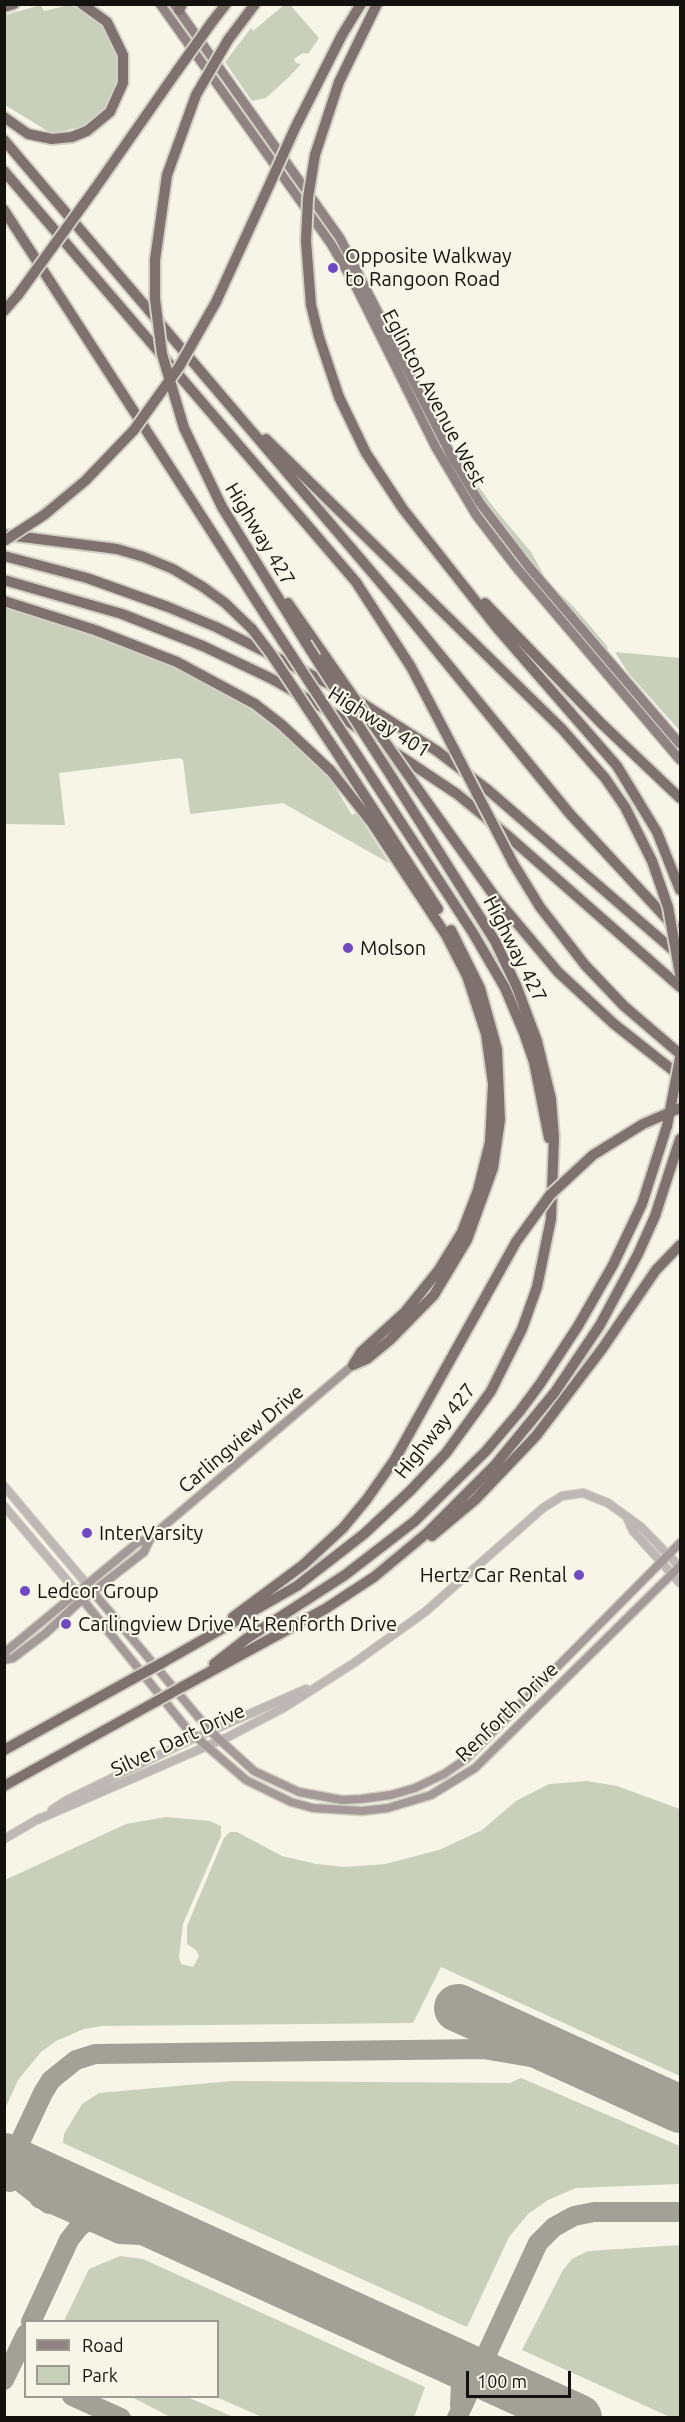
<!DOCTYPE html>
<style>
body{margin:0}
#map{position:relative;width:685px;height:2422px;overflow:hidden;background:#f7f5e8;font-family:Ubuntu,sans-serif}
canvas{display:block}
.frame{position:absolute;inset:0;border:6px solid #13120e;pointer-events:none}
.legend{position:absolute;left:24px;top:2320px;width:195px;height:78px;box-sizing:border-box;background:#f7f5e8;border:2px solid #9c9a91;margin:0;padding:8px 10px;list-style:none;font-size:18px;color:#13120e}
.legend li{display:flex;align-items:center;gap:12px;height:30px}
.legend b{width:30px;border:2px solid #9c9a91}
.scale{position:absolute;left:466px;top:2371px;width:105px;height:27px;box-sizing:border-box;border:3px solid #13120e;border-top:0;padding-left:8px;font-size:18px;line-height:21px;white-space:nowrap;color:#13120e;-webkit-text-stroke:4px #f7f5e8;paint-order:stroke}
</style>
<div id="map">
<canvas width="685" height="2422"></canvas>
<div class="frame"></div>
<ul class="legend">
<li><b style="height:8px;background:#8f8383"></b>Road</li>
<li><b style="height:16px;background:#c8cfbb"></b>Park</li>
</ul>
<div class="scale">100 m</div>
</div>
<script>
const ctx = document.querySelector('canvas').getContext('2d');
ctx.lineJoin = 'round';
function fill(path, color) { ctx.fillStyle = color; ctx.fill(path, 'evenodd'); }
const toPath = rows => new Path2D(rows.map(r => 'M' + r).join(''));
function trace(path, color, width, dash) { ctx.strokeStyle = color; ctx.lineWidth = width; ctx.lineCap = dash ? 'butt' : 'round'; ctx.setLineDash(dash || []); ctx.stroke(path); }
function drawText(font, color, halo, rows, align = 'center') {
  ctx.font = font + ' Ubuntu,sans-serif'; ctx.lineWidth = 4.5; ctx.setLineDash([]); ctx.textBaseline = 'middle'; ctx.strokeStyle = halo; ctx.fillStyle = color; for (const [text, x, y, turn = 0] of rows) {
    ctx.save(); ctx.translate(x, y); ctx.rotate((+turn || 0) * Math.PI / 180); ctx.textAlign = isNaN(turn) ? turn : align; if (halo) ctx.strokeText(text, 0, 0); ctx.fillText(text, 0, 0); ctx.restore();
  }
}
fill(toPath([
 [285,4,294,5,292,7,319,38,308,54,303,53,294,59,296,63,301,64,289,77,266,98,252,101,225,62,251,28,253,31],
 [41,5,44,11,69,5,81,9,101,22,109,33,118,54,117,83,106,107,83,126,59,132,49,132,5,105,5,15],
 [449,445,494,508,531,552,547,581,573,606,607,646,609,656,561,600,486,507],
 [4,608,70,626,186,670,224,690,294,742,327,774,352,815,357,813,389,863,283,803,190,814,183,760,180,758,59,773,65,825,5,824],
 [615,652,680,658,680,731,629,674],
 [587,1781,617,1786,680,1809,680,2076,441,1967,413,2023,102,2026,84,2029,56,2041,41,2052,18,2080,5,2109,5,1880,126,1824,166,1817,210,1821,221,1826,221,1836,183,1924,179,1957,181,1964,193,1967,199,1956,196,1950,187,1944,187,1926,224,1838,230,1832,237,1832,282,1856,316,1864,345,1867,385,1864,439,1850,482,1830,516,1801,549,1784],
 [521,2078,680,2146,680,2184,576,2188,548,2200,528,2214,509,2237,467,2327,63,2143,64,2134,82,2104,99,2093,232,2081,510,2083],
 [680,2245,680,2417,670,2417,522,2350,563,2270,572,2259,588,2251],
 [120,2256,143,2259,425,2387,414,2417,262,2417,216,2397,218,2322,64,2321,89,2269],
 [132,2397,187,2397,234,2417,170,2417]
]), '#c8cfbb');
trace(toPath([
 [18,2151,18,2169,23,2184,49,2204],
 [4,2176,43,2093,51,2080,76,2060,95,2054,483,2049,554,2061,658,2099],
 [10,2182,25,2176,45,2175],
 [39,2198,120,2234,183,2237],
 [31,2322,69,2240,79,2227,92,2217,106,2213,137,2217],
 [443,2356,455,2371,461,2384,460,2406],
 [4,2380,26,2334],
 [72,2396,121,2418],
 [457,2418,538,2243,554,2227,574,2216,594,2212,680,2212]
]), '#a2a198', 20);
trace(toPath([
 [458,2008,680,2109],
 [4,2157,578,2418]
]), '#a2a198', 48);
const tertiary = toPath([
 [4,1486,90,1588],
 [4,1506,81,1597],
 [628,1520,633,1531,680,1583],
 [52,1810,67,1800,188,1741,306,1689],
 [37,1820,228,1737,285,1707,354,1663,425,1612,543,1508,562,1496,583,1493,608,1503,641,1527,680,1567],
 [4,1839,40,1818]
]);
const secondary = toPath([
 [93,1592,210,1731,254,1771,299,1792,342,1800,361,1799,391,1795,415,1788,444,1774,466,1759,680,1543],
 [83,1600,188,1730,246,1780,291,1802,313,1808,362,1811,388,1808,431,1795,475,1768,680,1566],
 [4,1653,137,1543,151,1537,353,1365],
 [4,1660,13,1658,46,1633,77,1604,144,1552,151,1537]
]);
const primary = toPath([
 [160,4,331,244,355,285,436,448,476,515,515,566,680,760],
 [174,4,340,238,452,457,480,503,529,567,680,744]
]);
const motorway = toPath([
 [4,7,14,4],
 [179,10,182,4],
 [212,22,226,4],
 [228,40,255,4],
 [4,117,28,134,52,139,72,137,87,131,110,112,123,83,123,55,107,22,82,4],
 [295,128,342,35,361,4],
 [4,140,392,596,570,814,680,933],
 [315,155,339,82,377,4],
 [4,171,356,582,411,667,455,751],
 [94,190,177,71],
 [4,210,266,616],
 [306,241,311,305,319,337,339,397,366,453,403,509,497,628,617,766,657,832,680,890],
 [155,260,167,175,196,95],
 [216,302,263,199],
 [4,311,18,295],
 [184,428,222,507,306,643],
 [266,439,562,729,605,778,625,807,652,861],
 [44,515,85,481,134,430],
 [7,535,117,549,144,557,173,569,203,587,225,603,252,629],
 [4,556,87,578,168,607,216,627,335,687],
 [4,580,122,614,203,646,270,678,352,724,457,794,507,835,680,987],
 [4,601,95,630,177,662,255,704,282,725,331,771,372,823,446,935,467,976,486,1034,493,1084,490,1142,478,1190,462,1232,438,1271,405,1312,361,1352,353,1365],
 [288,603,325,656],
 [485,603,600,722,680,798],
 [354,698,437,751,488,790,680,956],
 [337,753,438,909],
 [357,755,473,933,505,988,524,1033,534,1062,549,1138],
 [427,802,495,897,558,972,614,1024,680,1076],
 [513,863,540,907,585,965,624,1006,680,1054],
 [353,1365,367,1359,390,1340,434,1295,467,1240,493,1168,500,1120,497,1049,480,988,451,930],
 [432,1536,475,1500,536,1436,602,1349,656,1270,680,1245],
 [233,1617,303,1565,343,1528,367,1499,395,1459,516,1242],
 [162,1663,297,1586,364,1534,410,1491,446,1453,491,1391,522,1329,537,1287,551,1219,554,1137,551,1099,537,1041,516,985,495,941,393,779],
 [214,1664,246,1639,345,1575,415,1521,486,1451,520,1411,540,1384,578,1326,613,1265,642,1204,667,1126],
 [182,1687,325,1609,374,1577,427,1533,495,1465,555,1392,600,1325,638,1254,655,1216,680,1139],
 [4,1750,136,1677],
 [4,1786,157,1701]
]);
trace(tertiary, '#d3d1c5', 10);
trace(secondary, '#d3d1c5', 11);
trace(primary, '#d3d1c5', 12);
trace(motorway, '#d3d1c5', 14);
trace(tertiary, '#bdb7b6', 8);
trace(secondary, '#a39998', 8);
trace(primary, '#8f8383', 9);
trace(motorway, '#7e7170', 10);
const motorwayBridge = toPath([
 [177,71,212,22],
 [196,95,228,40],
 [263,199,295,128],
 [306,241,308,198,315,155],
 [155,260,155,299,162,354,184,428],
 [18,295,94,190],
 [134,430,179,367,216,302],
 [4,541,44,515],
 [266,616,357,755],
 [252,629,271,654,337,753],
 [306,643,393,779],
 [325,656,427,802],
 [455,751,513,863],
 [652,861,668,907,680,974],
 [667,1126,680,1058],
 [516,1242,550,1195,593,1155,643,1124,680,1108],
 [136,1677,162,1663],
 [157,1701,182,1687]
]);
trace(motorwayBridge, '#d3d1c5', 14, []);
trace(motorwayBridge, '#7e7170', 10);
for (const [x, y, r, color] of [
 [333,268,6,"#7049c2"],
 [348,948,6,"#7049c2"],
 [87,1533,6,"#7049c2"],
 [579,1575,6,"#7049c2"],
 [25,1591,6,"#7049c2"],
 [66,1624,6,"#7049c2"]
]) { const dot = new Path2D(); dot.arc(x, y, r, 0, 2 * Math.PI); ctx.fillStyle = color; ctx.fill(dot); trace(dot, '#f7f5e8', 2); }
drawText('20px', '#13120e', '#f7f5e8', [
 ["Opposite Walkway",345,256],
 ["to Rangoon Road",345,279],
 ["Molson",360,948],
 ["InterVarsity",99,1533],
 ["Hertz Car Rental",567,1575,"right"],
 ["Ledcor Group",37,1591],
 ["Carlingview Drive At Renforth Drive",78,1624]
], 'left');
drawText('20px', '#13120e', '#f7f5e8', [
 ["Eglinton Avenue West",434,398,62],
 ["Highway 427",260,534,59],
 ["Highway 401",379,722,32],
 ["Highway 427",515,949,63],
 ["Highway 427",435,1431,-51],
 ["Carlingview Drive",241,1439,-40],
 ["Renforth Drive",507,1712,-44],
 ["Silver Dart Drive",178,1740,-25]
]);
</script>
